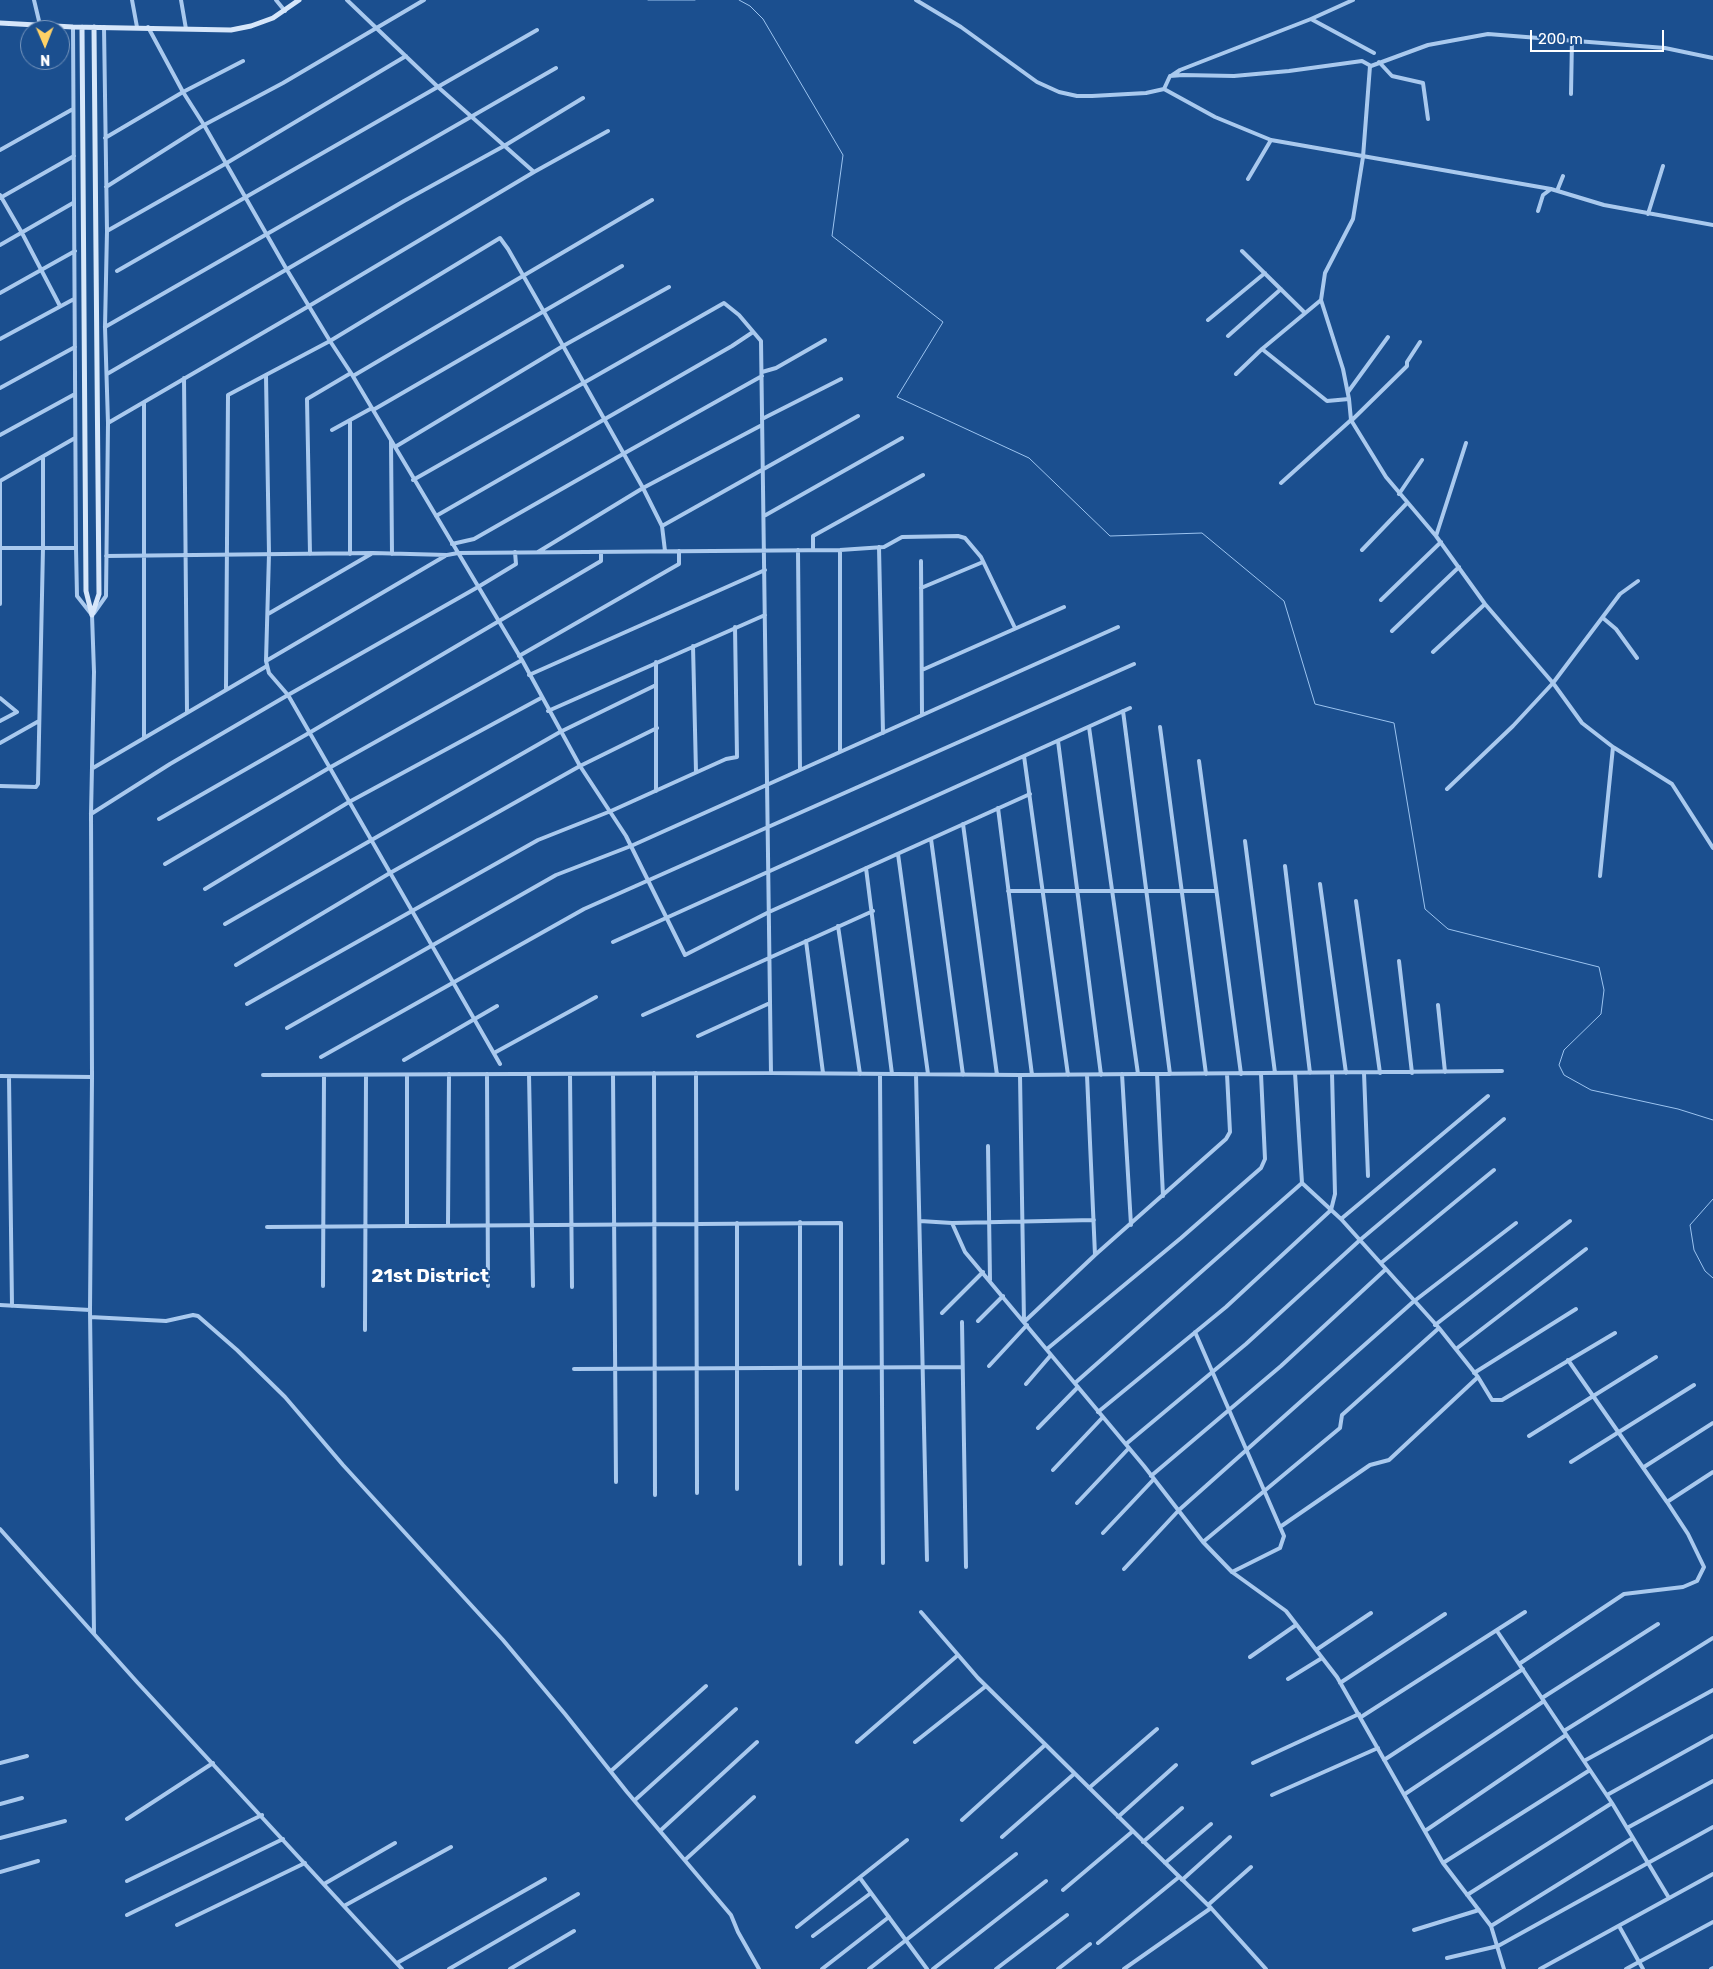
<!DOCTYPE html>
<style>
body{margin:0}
#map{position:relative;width:1713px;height:1969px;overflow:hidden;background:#1b4f8f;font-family:Rubik,sans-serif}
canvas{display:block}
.north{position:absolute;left:20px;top:20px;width:50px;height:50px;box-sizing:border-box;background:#1b4f8f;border:1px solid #7695bc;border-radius:50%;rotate:179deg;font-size:14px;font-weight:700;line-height:20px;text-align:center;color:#fff}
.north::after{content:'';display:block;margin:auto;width:18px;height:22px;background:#ffd166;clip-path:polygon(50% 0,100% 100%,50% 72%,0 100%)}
.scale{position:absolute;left:1530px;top:30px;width:134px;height:22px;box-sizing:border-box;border:2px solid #fff;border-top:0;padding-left:6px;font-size:15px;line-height:18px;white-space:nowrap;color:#fff;-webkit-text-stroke:4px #1b4f8f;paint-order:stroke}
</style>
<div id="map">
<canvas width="1713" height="1969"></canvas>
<div class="north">N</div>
<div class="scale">200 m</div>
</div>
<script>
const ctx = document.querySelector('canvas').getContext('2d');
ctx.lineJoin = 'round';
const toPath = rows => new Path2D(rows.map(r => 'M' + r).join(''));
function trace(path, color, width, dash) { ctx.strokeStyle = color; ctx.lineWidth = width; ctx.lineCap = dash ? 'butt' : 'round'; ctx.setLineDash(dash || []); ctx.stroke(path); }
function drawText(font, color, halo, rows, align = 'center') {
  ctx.font = font + ' Rubik,sans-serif'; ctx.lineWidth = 4.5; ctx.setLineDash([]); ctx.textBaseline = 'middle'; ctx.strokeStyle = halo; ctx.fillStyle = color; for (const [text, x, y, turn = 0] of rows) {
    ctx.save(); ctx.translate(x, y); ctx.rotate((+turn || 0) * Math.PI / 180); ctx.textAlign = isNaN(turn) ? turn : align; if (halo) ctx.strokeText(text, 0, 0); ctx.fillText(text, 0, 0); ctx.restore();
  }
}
trace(toPath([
 [648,0,695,0],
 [739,0,750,6,763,19,843,155,832,236,943,322,897,397,1029,458,1110,536,1202,533,1284,601,1315,704,1394,723,1425,909,1448,929,1599,967,1604,990,1601,1014,1564,1050,1559,1065,1564,1075,1591,1090,1678,1109,1713,1120],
 [1713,1199,1690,1225,1694,1250,1705,1271,1713,1278]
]), '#9cc4f0', 1);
trace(toPath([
 [34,0,40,25],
 [132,0,137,27],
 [181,0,186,29],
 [276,0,285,11],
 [347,0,438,87,534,172],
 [916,0,961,27,1037,82,1059,92,1077,96,1092,96,1146,93,1164,89,1215,117,1271,140,1551,189,1604,205,1713,225],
 [1311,19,1374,53],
 [73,27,76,548,77,596,92,615,94,672,91,814,92,1077,90,1310,94,1633],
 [148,27,183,92,204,125,287,270,330,341,351,373,522,660,580,766,626,836,685,955,769,912,1030,794],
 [1379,62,1392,76,1423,83,1428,119],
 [1370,66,1363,157,1353,219,1325,273,1321,300,1343,369,1349,399,1351,420,1386,477,1436,536,1485,604,1553,683,1582,723,1613,747,1672,784,1713,848],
 [1171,76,1180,70,1311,19,1353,0],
 [1164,89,1170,76,1183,75,1234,76,1289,71,1362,61,1371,66,1428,45,1488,34,1665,48,1713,58],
 [1571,94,1572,39],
 [105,138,183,92,243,61],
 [0,150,73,109],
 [1248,179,1271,140],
 [106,187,204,125,283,83,424,0],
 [1557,191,1563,176],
 [0,195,22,233,60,306],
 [0,198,74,156],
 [1538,211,1543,195,1551,189],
 [1648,214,1663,166],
 [107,231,225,164,406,56],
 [0,245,73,203],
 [1242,251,1305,313],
 [117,271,537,30],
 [0,293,75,251],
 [1208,320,1265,273],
 [105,327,556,68],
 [1228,336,1281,289],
 [0,339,74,299],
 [1262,349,1327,401,1349,399],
 [762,372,776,368,825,340],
 [107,374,404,201,504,146,583,98],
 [1236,374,1262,349,1321,300],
 [266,376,269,554,266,661,269,673,288,695,500,1064],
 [353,376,652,200],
 [184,378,187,712],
 [0,388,75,347],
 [1348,392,1388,337],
 [144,402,144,737],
 [373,410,622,266],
 [762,419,841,379],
 [1351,421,1407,366,1407,362,1420,342],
 [108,423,309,306,534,172,608,131],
 [332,430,372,408],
 [0,435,75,394],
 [391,441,392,554],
 [395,447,563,346,669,287],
 [413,480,724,303,739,315,761,341,771,1073],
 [0,481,75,438],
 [0,482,0,604],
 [1281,483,1351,420],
 [1399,494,1422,460],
 [436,516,732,346,753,332],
 [764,516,902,438],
 [662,526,858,416],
 [1436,536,1466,443],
 [452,544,474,539,623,454,762,376],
 [879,547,883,733],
 [0,548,76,548],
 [798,550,800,770],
 [813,550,813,536,923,475],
 [840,550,840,752],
 [1362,550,1407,503],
 [538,552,643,488,762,425],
 [310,554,307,399,351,373],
 [350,554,350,420],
 [106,556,373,553,447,555,458,553,840,550,884,547,902,537,958,536,965,538,981,557,1015,628],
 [921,561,922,715],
 [921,588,983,562],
 [1381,600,1441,542],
 [94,613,106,596,108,423,105,327,107,231,104,27],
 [268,614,371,554],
 [1603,618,1616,629,1637,658],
 [1392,631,1459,567],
 [693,646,696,772],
 [1433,652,1485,604],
 [519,656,679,564,679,551],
 [266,661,445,556],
 [922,670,1064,607],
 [529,675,765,570],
 [226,689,228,395,330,341,500,238,508,249,544,312,643,488,662,526,665,551],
 [0,698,17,712,0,721],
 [548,711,765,615],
 [1123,711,1170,1074],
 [1089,727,1138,1074],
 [1160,727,1206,1074],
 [1058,741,1101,1075],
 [0,743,39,721],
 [1024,756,1068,1075],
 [1199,761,1241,1074],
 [93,768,267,666],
 [0,786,36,787,38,784,43,548,43,458],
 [1447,789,1513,726,1553,683,1620,594,1638,581],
 [656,791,656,662],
 [998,808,1032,1075],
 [91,814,170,764,288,695,478,587,516,564,515,552],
 [159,819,309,733,601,561,601,552],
 [963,824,997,1075],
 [931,839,963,1075],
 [1245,841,1275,1073],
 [898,854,928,1074],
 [165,864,329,768,522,660],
 [1285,866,1310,1073],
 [866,868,892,1074],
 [1600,876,1613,747],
 [1320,884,1346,1073],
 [205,889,349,802,541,698],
 [1008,891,1216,891],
 [1356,901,1380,1073],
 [225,924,560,732,656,685],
 [838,926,860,1074],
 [806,941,823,1073],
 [613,942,1130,708],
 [1399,961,1412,1073],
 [236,965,390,873,580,766,657,728],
 [247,1004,538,840,611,811,726,759,737,757,735,627],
 [1438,1005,1445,1072],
 [643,1015,873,911],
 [287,1028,556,875,631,846,1118,627],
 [698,1036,770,1003],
 [494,1053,596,997],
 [321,1057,584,909,1134,664],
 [404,1060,497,1006],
 [654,1073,655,1495],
 [696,1073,697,1493],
 [1295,1073,1302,1183,1341,1219,1439,1328,1478,1377,1492,1400,1502,1400,1615,1333],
 [1364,1073,1368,1176],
 [487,1074,488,1286],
 [529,1074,533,1286],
 [570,1074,572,1287],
 [613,1074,616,1482],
 [880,1074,883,1563],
 [916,1074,927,1560],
 [1122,1074,1131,1225],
 [1157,1074,1163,1196],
 [263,1075,771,1073,1020,1075,1502,1071],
 [407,1075,407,1226],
 [1020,1075,1024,1322],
 [1087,1075,1095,1255],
 [0,1076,92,1077],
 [9,1077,12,1306],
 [988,1146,990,1280],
 [1341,1219,1488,1096],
 [920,1221,952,1223,965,1252,1144,1466,1203,1542,1232,1572,1286,1611,1337,1677,1443,1863,1491,1926,1504,1969],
 [952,1223,1094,1220],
 [448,1225,449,1074],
 [267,1227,841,1223,841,1564],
 [1381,1263,1494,1170],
 [323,1286,324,1075],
 [0,1305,90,1310],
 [942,1313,983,1272],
 [90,1317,166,1321,193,1315,198,1316,237,1350,285,1397,343,1465,503,1640,565,1714,627,1792,731,1915,738,1932,759,1969],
 [978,1321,1003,1296],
 [962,1322,966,1567],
 [1024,1322,1095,1255,1226,1139,1230,1132,1227,1074],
 [1435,1325,1570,1221],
 [365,1330,366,1075],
 [1195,1332,1284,1536,1280,1548,1232,1572],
 [1047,1349,1181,1238,1261,1168,1265,1159,1261,1074],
 [1456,1349,1586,1249],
 [989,1366,1027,1325],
 [574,1369,962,1367],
 [1474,1373,1576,1309],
 [1075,1383,1302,1183],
 [1026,1384,1051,1355],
 [1098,1412,1226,1307,1331,1210,1335,1194,1332,1073],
 [1038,1428,1078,1387],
 [1529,1436,1656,1357],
 [1126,1444,1246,1344,1360,1240,1504,1119],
 [1571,1462,1694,1385],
 [1644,1467,1713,1423],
 [1053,1470,1103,1417],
 [1151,1476,1281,1366,1386,1269],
 [737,1489,737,1223],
 [1667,1502,1713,1472],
 [1077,1503,1129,1448],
 [1280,1527,1370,1465,1389,1460,1478,1377],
 [0,1529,137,1682,402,1969],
 [1103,1533,1154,1479],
 [1203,1542,1340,1428,1342,1415,1439,1328],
 [800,1564,800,1222],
 [1124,1569,1179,1510,1352,1356,1413,1302,1516,1223],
 [921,1612,978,1678,1211,1908,1266,1969],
 [1497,1631,1612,1803,1669,1898],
 [1316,1650,1371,1613],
 [1250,1657,1296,1625],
 [1519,1664,1624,1594,1683,1587,1697,1581,1704,1567,1688,1534,1667,1502,1568,1360],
 [1288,1679,1322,1658],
 [1340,1683,1445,1614],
 [1542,1698,1658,1624],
 [1361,1717,1525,1612],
 [1564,1731,1713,1638],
 [857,1742,958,1655],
 [915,1742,986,1686],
 [1384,1760,1523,1669],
 [1584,1761,1713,1690],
 [0,1763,27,1756],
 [1253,1763,1359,1714],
 [611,1771,706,1686],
 [1089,1788,1157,1729],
 [1405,1794,1544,1701],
 [1272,1795,1378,1748],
 [1607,1795,1713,1736],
 [635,1800,736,1709],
 [0,1804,22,1798],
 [1118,1817,1176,1765],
 [127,1819,213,1763],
 [962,1820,1045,1745],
 [1627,1828,1713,1781],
 [661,1830,757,1742],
 [1425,1831,1566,1735],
 [1002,1837,1074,1774],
 [0,1838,65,1821],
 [1143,1842,1182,1808],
 [686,1859,754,1797],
 [1165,1863,1211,1824],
 [1443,1863,1590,1770],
 [0,1872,38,1861],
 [860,1878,927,1969],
 [1182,1880,1230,1837],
 [127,1881,262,1815],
 [324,1884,395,1843],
 [1063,1890,1133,1831],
 [1467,1895,1612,1803],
 [1208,1905,1251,1867],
 [344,1906,451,1847],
 [127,1915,283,1839],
 [177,1925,305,1863],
 [1491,1926,1633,1838],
 [1619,1926,1643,1969],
 [797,1927,907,1840],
 [1414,1930,1479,1910],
 [813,1936,871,1893],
 [1098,1943,1179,1877],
 [1447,1958,1498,1946,1713,1827],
 [397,1963,545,1879],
 [449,1969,578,1894],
 [510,1969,574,1931],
 [822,1969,889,1917],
 [869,1969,1016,1854],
 [933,1969,1046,1881],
 [996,1969,1067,1915],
 [1058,1969,1090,1944],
 [1124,1969,1211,1908],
 [1540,1969,1713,1874],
 [1626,1969,1713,1922],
 [1711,1969,1713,1968]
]), '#a9c9ee', 4);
trace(toPath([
 [0,23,73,27,231,30,251,26,273,18,299,0],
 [82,27,86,591,92,615],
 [92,615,99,594,94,27]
]), '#d6e6fa', 5);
drawText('bold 19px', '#fff', '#1b4f8f', [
 ["21st District",430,1277]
]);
</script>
